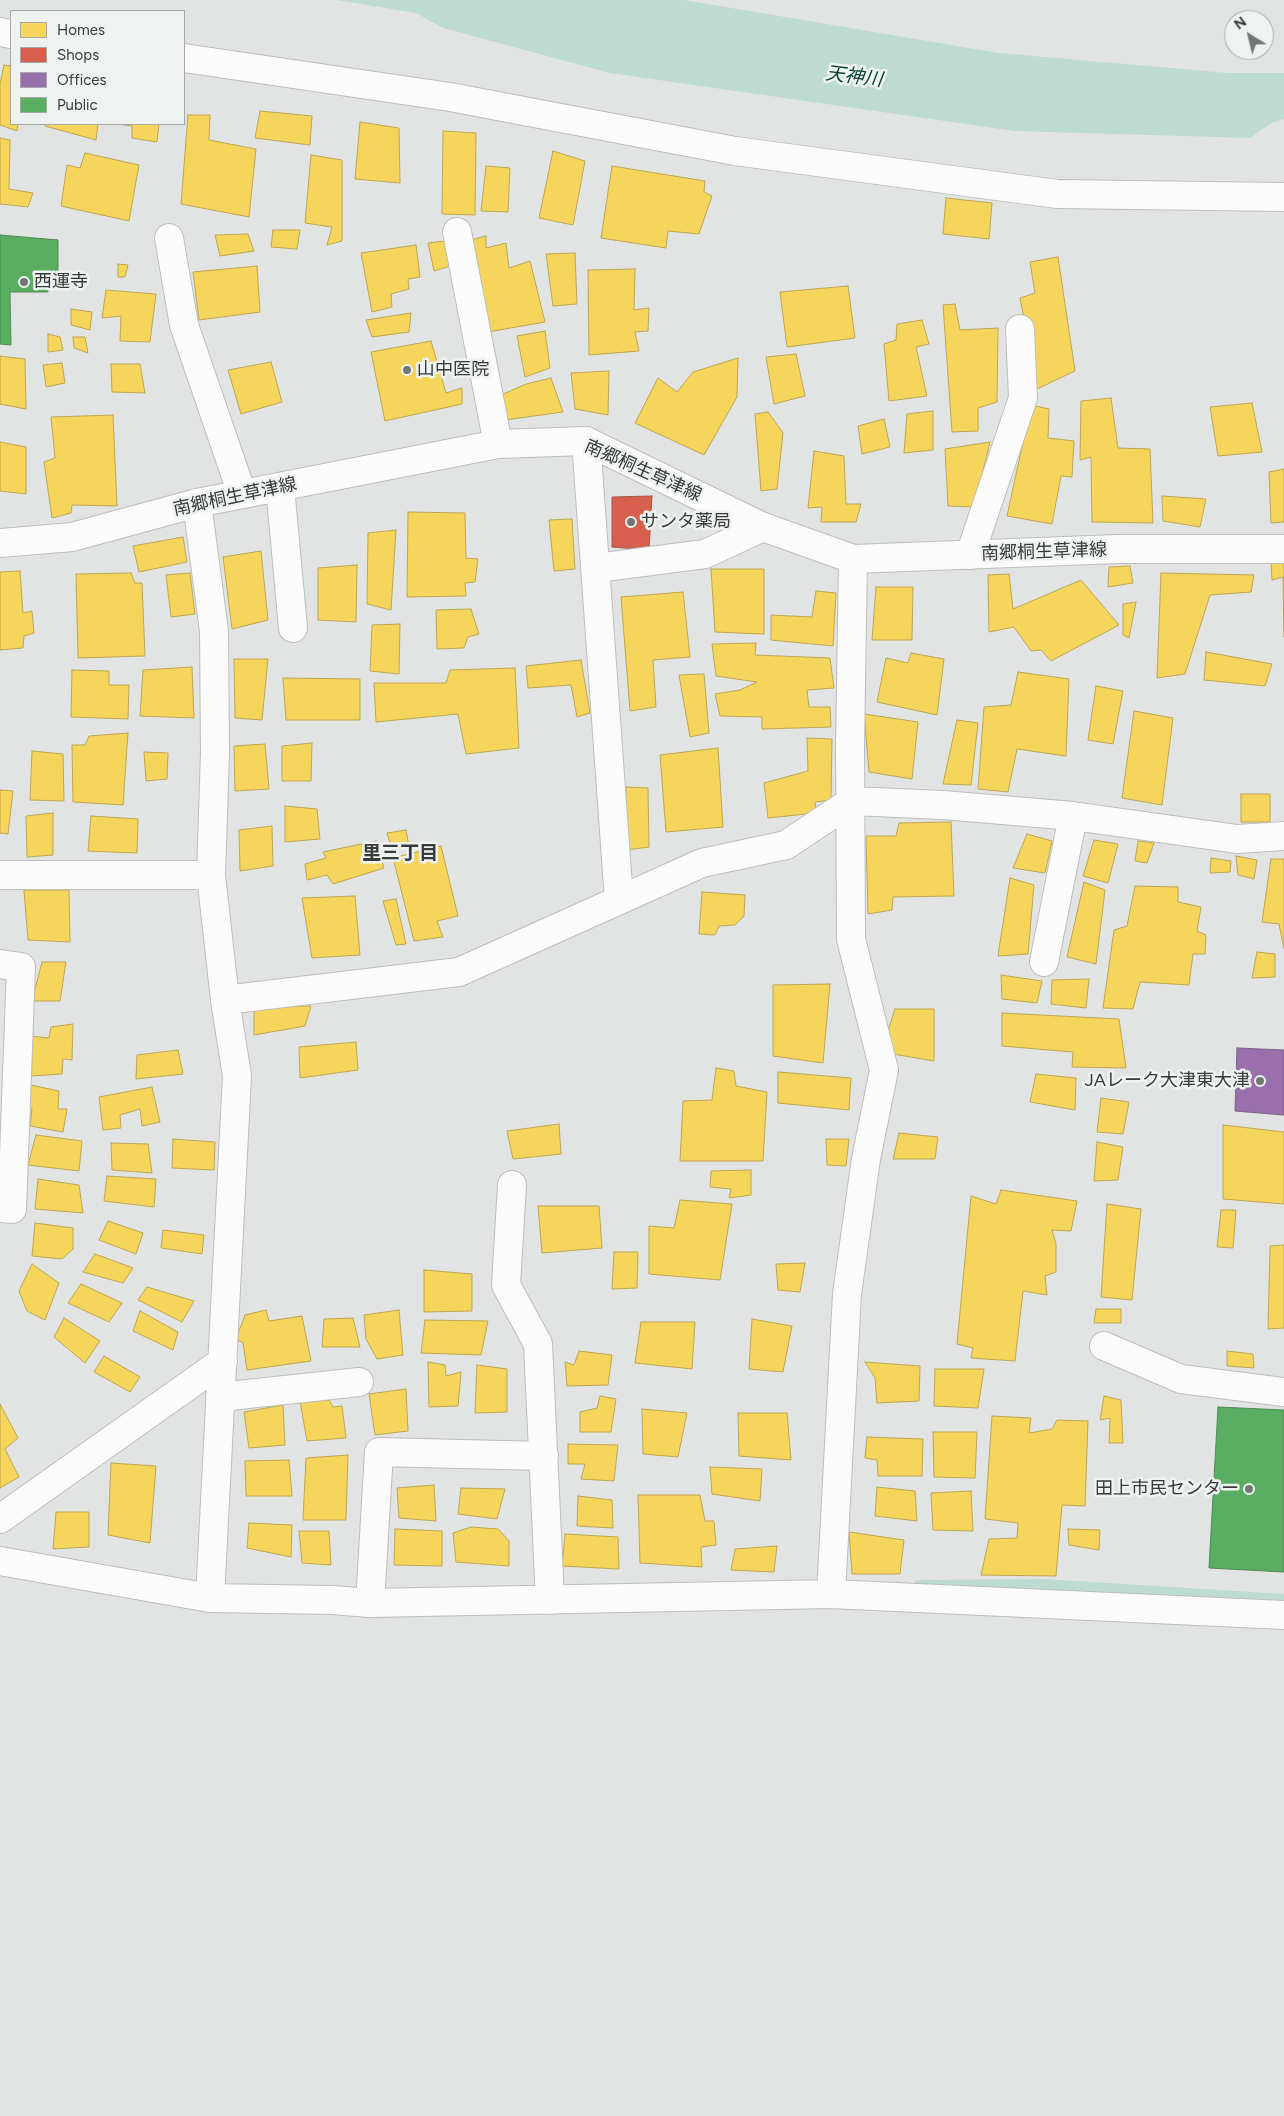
<!DOCTYPE html>
<meta charset="utf-8">
<style>
body{margin:0}
#map{position:relative;width:1284px;height:2116px;overflow:hidden;background:#e2e4e3;font-family:Figtree,sans-serif}
canvas{display:block}
.legend{position:absolute;left:10px;top:10px;width:175px;height:115px;box-sizing:border-box;background:#eef3f1;border:1px solid #a6a9a8;margin:0;padding:6px 9px;list-style:none;font-size:15px;color:#393a3a}
.legend li{display:flex;align-items:center;gap:10px;height:25px}
.legend b{width:25px;border:1px solid #a6a9a8}
.north{position:absolute;left:1224px;top:10px;width:50px;height:50px;box-sizing:border-box;background:#eef3f1;border:1px solid #a6a9a8;border-radius:50%;rotate:324deg;font-size:14px;font-weight:700;line-height:20px;text-align:center;color:#393a3a}
.north::after{content:'';display:block;margin:auto;width:18px;height:22px;background:#747675;clip-path:polygon(50% 0,100% 100%,50% 72%,0 100%)}
</style>
<div id="map">
<canvas width="1284" height="2116"></canvas>
<ul class="legend">
<li><b style="height:14px;background:#f6d55c"></b>Homes</li>
<li><b style="height:14px;background:#d6604d"></b>Shops</li>
<li><b style="height:14px;background:#9970ab"></b>Offices</li>
<li><b style="height:14px;background:#5aae61"></b>Public</li>
</ul>
<div class="north">N</div>
</div>
<script>
const ctx = document.querySelector('canvas').getContext('2d');
ctx.lineJoin = 'round';
function fill(path, color) { ctx.fillStyle = color; ctx.fill(path, 'evenodd'); }
const toPath = rows => new Path2D(rows.map(r => 'M' + r).join(''));
function trace(path, color, width, dash) { ctx.strokeStyle = color; ctx.lineWidth = width; ctx.lineCap = dash ? 'butt' : 'round'; ctx.setLineDash(dash || []); ctx.stroke(path); }
function drawText(font, color, halo, rows, align = 'center') {
  ctx.font = font + ' Figtree,"Noto Sans JP",sans-serif'; ctx.lineWidth = 5; ctx.setLineDash([]); ctx.textBaseline = 'middle'; ctx.strokeStyle = halo; ctx.fillStyle = color; for (const [text, x, y, turn = 0] of rows) {
    ctx.save(); ctx.translate(x, y); ctx.rotate((+turn || 0) * Math.PI / 180); ctx.textAlign = isNaN(turn) ? turn : align; if (halo) ctx.strokeText(text, 0, 0); ctx.fillText(text, 0, 0); ctx.restore();
  }
}
fill(toPath([
 [337,0,684,0,999,53,1228,73,1284,73,1284,119,1273,122,1250,138,1015,131,610,73,443,28,416,13]
]), '#bedbd1');
const homes = toPath([
 [4,65,11,66,11,124,18,124,17,131,0,125,0,84,4,65],
 [260,111,312,116,310,145,255,138,260,111],
 [188,115,210,115,209,140,256,149,249,217,181,204,188,115],
 [360,122,399,128,400,183,355,179,360,122],
 [45,124,98,124,96,140,45,126,45,124],
 [117,124,159,124,157,142,132,138,132,126,117,124],
 [443,131,476,133,475,215,442,214,443,131],
 [0,138,10,140,9,189,33,193,28,207,0,204,0,138],
 [553,151,585,161,573,225,539,218,553,151],
 [85,153,139,165,129,221,61,206,67,165,80,168,85,153],
 [311,155,342,160,342,241,327,245,332,227,305,223,311,155],
 [486,166,510,168,508,212,481,211,486,166],
 [612,166,705,181,704,192,712,196,699,234,668,231,666,248,601,238,612,166],
 [946,198,992,203,989,239,943,234,946,198],
 [273,230,300,230,297,249,271,247,273,230],
 [248,234,254,251,220,256,215,235,248,234],
 [486,236,486,248,506,243,509,268,530,261,545,322,488,332,467,241,486,236],
 [445,241,454,265,434,271,428,243,445,241],
 [416,245,420,277,408,279,409,289,391,294,392,307,372,312,361,253,416,245],
 [575,253,577,304,553,306,546,254,575,253],
 [1058,257,1075,371,1037,389,1020,298,1035,293,1030,262,1058,257],
 [118,264,128,265,125,277,118,277,118,264],
 [257,266,260,312,199,320,193,272,257,266],
 [635,269,634,310,649,308,648,331,635,332,639,351,589,355,588,270,635,269],
 [848,286,855,338,787,347,780,292,848,286],
 [106,290,156,294,150,342,120,341,121,316,102,318,106,290],
 [955,304,960,330,998,328,997,402,978,408,978,431,952,432,943,305,955,304],
 [71,309,92,312,90,330,71,325,71,309],
 [411,313,409,332,372,337,366,320,411,313],
 [922,320,929,344,916,347,927,396,889,401,884,344,896,340,897,324,922,320],
 [545,331,550,368,525,377,517,336,545,331],
 [48,334,60,337,63,350,48,352,48,334],
 [73,337,85,337,88,353,74,348,73,337],
 [431,341,446,393,462,388,462,404,385,421,371,352,431,341],
 [796,354,805,396,774,404,766,357,796,354],
 [0,356,25,359,26,409,0,404,0,356],
 [738,358,737,397,704,455,635,423,658,378,677,392,693,372,738,358],
 [271,362,282,402,241,414,228,370,271,362],
 [62,363,65,383,46,387,43,365,62,363],
 [111,364,140,364,145,393,112,392,111,364],
 [609,371,608,415,575,409,571,373,609,371],
 [551,378,563,412,505,420,501,395,526,384,551,378],
 [1111,398,1118,448,1150,449,1153,523,1092,522,1091,457,1080,460,1081,401,1111,398],
 [1252,403,1262,452,1218,456,1210,407,1252,403],
 [1031,405,1049,409,1048,438,1074,441,1072,477,1061,476,1052,524,1007,516,1031,405],
 [933,411,933,450,904,453,907,414,933,411],
 [768,412,783,433,777,489,761,491,755,414,768,412],
 [113,415,117,506,72,505,71,513,52,518,44,462,55,458,51,417,113,415],
 [884,419,890,447,862,454,858,426,884,419],
 [0,442,26,447,26,494,0,491,0,442],
 [990,442,974,507,948,506,945,449,990,442],
 [814,451,844,456,846,504,861,504,856,522,821,522,822,507,808,508,814,451],
 [1284,469,1284,522,1271,523,1269,472,1284,469],
 [1162,496,1206,499,1200,527,1163,521,1162,496],
 [408,512,465,513,466,558,478,559,475,582,465,583,466,596,407,597,408,512],
 [572,519,575,569,554,571,549,520,572,519],
 [396,530,391,610,367,604,368,533,396,530],
 [183,537,187,562,139,572,133,546,183,537],
 [261,551,268,620,232,629,223,557,261,551],
 [1271,563,1284,563,1284,637,1283,577,1272,580,1271,563],
 [357,565,356,622,318,620,318,568,357,565],
 [1130,566,1133,583,1108,587,1109,567,1130,566],
 [711,569,764,569,764,634,715,632,711,569],
 [20,571,23,613,32,611,34,633,24,636,23,648,0,650,0,572,20,571],
 [131,573,135,583,142,583,145,656,78,658,76,574,131,573],
 [190,573,195,614,171,617,166,575,190,573],
 [1161,573,1254,575,1251,592,1210,595,1185,674,1157,678,1161,573],
 [1009,574,1013,609,1081,580,1119,625,1051,661,1041,650,1031,651,1014,627,989,632,988,575,1009,574],
 [876,587,913,587,912,640,872,640,876,587],
 [816,591,836,593,833,646,771,640,771,615,812,617,816,591],
 [683,592,690,657,653,660,656,707,630,711,621,597,683,592],
 [1136,602,1129,638,1123,635,1123,604,1136,602],
 [471,609,479,634,468,637,464,648,437,649,436,610,471,609],
 [400,624,399,674,370,671,372,625,400,624],
 [756,643,755,655,830,658,834,688,807,690,809,707,830,707,831,727,762,729,762,717,720,716,715,694,740,690,757,682,716,676,712,644,756,643],
 [1206,652,1272,664,1265,686,1204,680,1206,652],
 [911,653,944,659,937,715,877,702,886,658,908,663,911,653],
 [234,659,268,659,262,720,235,718,234,659],
 [581,660,590,713,577,717,571,685,528,688,526,666,581,660],
 [192,667,194,718,140,716,143,670,192,667],
 [515,668,519,748,466,754,458,714,376,722,374,683,446,683,450,670,515,668],
 [72,670,109,671,109,685,129,685,128,719,71,717,72,670],
 [1018,672,1069,679,1066,756,1017,749,1008,792,978,789,984,707,1011,705,1018,672],
 [704,674,709,733,690,737,679,675,704,674],
 [283,678,360,679,360,720,286,720,283,678],
 [1096,686,1123,691,1113,744,1088,740,1096,686],
 [1134,711,1173,718,1162,805,1122,798,1134,711],
 [864,714,918,722,912,779,869,772,864,714],
 [957,720,978,723,971,785,943,784,957,720],
 [128,733,123,805,73,802,72,745,85,745,89,736,128,733],
 [807,738,832,739,831,800,815,802,816,813,768,818,764,783,808,771,807,738],
 [312,743,311,781,282,781,282,746,312,743],
 [265,744,269,789,235,791,234,746,265,744],
 [718,748,723,827,666,832,660,755,718,748],
 [32,751,63,754,64,801,30,800,32,751],
 [144,752,168,753,167,779,146,781,144,752],
 [626,787,648,788,649,847,625,850,626,787],
 [0,790,13,791,8,834,0,833,0,790],
 [1241,794,1270,794,1270,822,1241,822,1241,794],
 [285,806,317,809,320,839,285,842,285,806],
 [53,813,53,855,27,857,26,816,53,813],
 [91,816,138,819,137,853,88,851,91,816],
 [951,822,954,896,893,897,892,910,868,914,866,836,896,836,899,823,951,822],
 [272,826,273,866,240,871,239,830,272,826],
 [406,830,409,846,392,850,387,833,406,830],
 [1027,834,1052,841,1045,873,1013,868,1027,834],
 [1094,840,1118,844,1108,883,1083,876,1094,840],
 [376,841,384,868,333,884,327,875,307,880,305,864,326,858,323,852,376,841],
 [1138,841,1154,843,1147,863,1135,861,1138,841],
 [441,846,458,916,437,921,443,937,414,941,393,858,441,846],
 [1236,856,1257,860,1254,879,1238,875,1236,856],
 [1211,858,1231,861,1230,872,1210,873,1211,858],
 [1271,859,1284,859,1284,949,1279,924,1262,922,1271,859],
 [1010,878,1034,885,1028,954,998,956,1010,878],
 [1084,882,1105,890,1096,964,1067,957,1084,882],
 [1135,886,1178,887,1178,902,1201,907,1197,931,1206,935,1205,954,1193,954,1189,985,1140,982,1133,1009,1103,1008,1114,930,1127,926,1135,886],
 [24,890,69,890,70,942,28,940,24,890],
 [702,892,745,895,744,916,735,925,719,926,715,935,699,934,702,892],
 [355,896,360,955,312,958,302,898,355,896],
 [396,899,406,944,396,945,383,901,396,899],
 [1257,952,1275,954,1275,977,1252,978,1257,952],
 [42,962,66,962,60,1001,32,1001,42,962],
 [1001,975,1042,981,1037,1003,1002,999,1001,975],
 [1089,979,1086,1008,1051,1004,1052,980,1089,979],
 [830,984,823,1063,773,1056,773,985,830,984],
 [254,1006,311,1006,305,1026,254,1035,254,1006],
 [895,1009,934,1009,934,1061,881,1052,895,1009],
 [1002,1013,1119,1019,1126,1068,1072,1067,1073,1052,1002,1046,1002,1013],
 [73,1024,72,1060,63,1059,62,1074,31,1076,32,1059,26,1059,30,1036,49,1038,51,1027,73,1024],
 [356,1042,358,1070,300,1078,299,1047,356,1042],
 [178,1050,183,1074,136,1079,137,1055,178,1050],
 [716,1068,734,1071,736,1086,767,1092,763,1161,680,1161,683,1101,712,1100,716,1068],
 [778,1072,851,1078,849,1110,778,1103,778,1072],
 [1036,1074,1076,1078,1075,1110,1030,1102,1036,1074],
 [26,1084,59,1091,58,1109,67,1109,63,1132,30,1126,32,1108,26,1105,26,1084],
 [152,1087,160,1122,142,1126,140,1109,120,1115,121,1128,103,1130,99,1097,152,1087],
 [1101,1098,1129,1102,1123,1134,1097,1132,1101,1098],
 [559,1124,561,1154,513,1159,507,1131,559,1124],
 [1223,1125,1284,1132,1284,1204,1223,1199,1223,1125],
 [899,1133,938,1137,935,1159,893,1159,899,1133],
 [36,1135,82,1141,79,1171,28,1165,36,1135],
 [173,1139,215,1142,214,1170,172,1168,173,1139],
 [826,1139,849,1139,846,1166,827,1165,826,1139],
 [1097,1142,1123,1147,1118,1180,1094,1181,1097,1142],
 [111,1143,148,1144,152,1173,112,1170,111,1143],
 [751,1170,751,1195,729,1198,731,1189,710,1187,711,1171,751,1170],
 [107,1176,156,1179,154,1207,104,1201,107,1176],
 [38,1179,79,1185,83,1213,35,1209,38,1179],
 [1001,1190,1077,1201,1071,1231,1052,1230,1056,1244,1056,1272,1045,1276,1047,1295,1023,1291,1015,1361,971,1358,973,1348,957,1344,971,1196,996,1204,1001,1190],
 [680,1200,732,1204,720,1280,649,1274,649,1226,674,1228,680,1200],
 [1107,1204,1141,1209,1132,1300,1101,1297,1107,1204],
 [538,1206,599,1206,602,1248,542,1253,538,1206],
 [1221,1210,1236,1210,1233,1248,1217,1247,1221,1210],
 [108,1221,143,1233,136,1254,99,1240,108,1221],
 [35,1223,73,1228,73,1249,62,1259,32,1256,35,1223],
 [163,1230,204,1235,202,1254,161,1248,163,1230],
 [1284,1245,1284,1328,1268,1329,1270,1246,1284,1245],
 [614,1252,638,1252,637,1288,612,1289,614,1252],
 [95,1254,133,1268,123,1283,83,1272,95,1254],
 [805,1263,800,1292,778,1290,776,1264,805,1263],
 [32,1264,59,1283,45,1320,27,1311,19,1291,32,1264],
 [424,1270,472,1274,472,1311,424,1312,424,1270],
 [81,1284,122,1303,109,1322,68,1303,81,1284],
 [147,1287,194,1301,182,1322,138,1300,147,1287],
 [1096,1309,1121,1309,1121,1323,1094,1323,1096,1309],
 [266,1310,269,1321,302,1316,311,1361,247,1370,243,1343,236,1339,245,1315,266,1310],
 [399,1310,403,1355,377,1359,366,1339,364,1315,399,1310],
 [140,1311,178,1332,173,1350,133,1331,140,1311],
 [64,1318,100,1341,85,1363,54,1337,64,1318],
 [353,1318,360,1347,322,1347,324,1319,353,1318],
 [752,1319,792,1326,783,1372,749,1369,752,1319],
 [425,1320,488,1321,481,1355,421,1353,425,1320],
 [641,1322,695,1322,692,1369,635,1363,641,1322],
 [579,1351,612,1355,608,1385,567,1386,565,1362,574,1365,579,1351],
 [1227,1351,1253,1354,1254,1368,1227,1366,1227,1351],
 [104,1356,140,1377,130,1392,94,1372,104,1356],
 [428,1362,445,1365,446,1376,461,1372,458,1406,429,1407,428,1362],
 [865,1362,920,1366,919,1401,877,1403,875,1378,865,1362],
 [477,1365,507,1369,507,1412,475,1413,477,1365],
 [935,1369,984,1369,978,1408,934,1406,935,1369],
 [406,1389,408,1431,375,1435,369,1394,406,1389],
 [600,1396,616,1399,611,1432,580,1432,580,1412,597,1408,600,1396],
 [1104,1396,1121,1400,1123,1443,1109,1443,1110,1418,1100,1420,1104,1396],
 [329,1400,333,1407,342,1406,346,1438,307,1441,300,1401,329,1400],
 [0,1404,18,1438,5,1449,19,1477,0,1488,0,1404],
 [283,1405,285,1445,249,1448,244,1412,283,1405],
 [642,1409,687,1413,678,1457,643,1454,642,1409],
 [738,1413,787,1413,791,1460,739,1456,738,1413],
 [992,1416,1031,1418,1029,1433,1052,1429,1057,1420,1088,1421,1085,1506,1062,1505,1056,1576,981,1575,989,1539,1017,1538,1018,1523,985,1519,992,1416],
 [933,1432,977,1432,975,1478,934,1477,933,1432],
 [867,1437,923,1439,922,1476,878,1476,877,1460,865,1458,867,1437],
 [568,1444,618,1445,614,1481,581,1479,585,1464,568,1464,568,1444],
 [348,1455,346,1520,303,1520,306,1458,348,1455],
 [289,1460,292,1496,246,1496,245,1461,289,1460],
 [111,1463,156,1466,150,1543,108,1535,111,1463],
 [710,1467,762,1469,760,1501,712,1494,710,1467],
 [434,1485,436,1521,399,1518,397,1488,434,1485],
 [877,1487,915,1491,917,1521,875,1516,877,1487],
 [461,1488,505,1489,497,1519,458,1514,461,1488],
 [971,1491,973,1531,933,1530,931,1493,971,1491],
 [638,1495,700,1495,705,1521,714,1521,716,1545,701,1547,702,1567,640,1563,638,1495],
 [578,1496,612,1500,613,1528,577,1526,578,1496],
 [56,1512,89,1512,89,1547,53,1549,56,1512],
 [249,1523,292,1525,291,1557,247,1548,249,1523],
 [471,1527,498,1529,509,1541,509,1566,456,1562,453,1533,471,1527],
 [395,1529,442,1531,442,1566,394,1565,395,1529],
 [1068,1529,1100,1530,1099,1550,1069,1545,1068,1529],
 [299,1531,329,1531,331,1565,302,1563,299,1531],
 [849,1532,904,1540,900,1574,852,1574,849,1532],
 [565,1534,618,1537,619,1569,562,1566,565,1534],
 [777,1546,774,1572,731,1570,735,1549,777,1546]
]);
fill(homes, '#f6d55c');
trace(homes, '#bda652', 1);
const shops = toPath([
 [652,496,649,550,612,547,612,497,652,496]
]);
fill(shops, '#d6604d');
trace(shops, '#a75547', 1);
const offices = toPath([
 [1237,1048,1284,1050,1284,1115,1235,1111,1237,1048]
]);
fill(offices, '#9970ab');
trace(offices, '#7c6089', 1);
const public = toPath([
 [0,235,58,240,58,271,47,272,48,292,10,292,11,345,0,344,0,235],
 [1218,1407,1284,1410,1284,1572,1209,1568,1218,1407]
]);
fill(public, '#5aae61');
trace(public, '#508b55', 1);
trace(toPath([
 [918,1585,1043,1584,1284,1599]
]), '#bedbd1', 10);
const minor = toPath([
 [0,32,11,34],
 [184,58,450,97,735,151,1057,194,1284,197],
 [457,232,498,444],
 [169,238,184,325,242,494],
 [586,441,619,900],
 [280,487,293,628],
 [197,503,214,631,215,753,211,875,225,1000,237,1076,210,1598],
 [970,555,1023,398,1020,329],
 [597,568,705,554,763,527],
 [0,875,211,875],
 [1044,962,1073,816],
 [0,964,21,967,12,1209,0,1208],
 [225,1000,459,972,702,863,786,845,852,801,943,805,1073,816,1237,839,1284,836],
 [512,1185,506,1285,538,1344,550,1600],
 [1104,1346,1181,1379,1284,1392],
 [220,1397,359,1382],
 [0,1519,223,1361],
 [0,1561,210,1598,332,1600,370,1603,831,1594,1284,1615],
 [831,1594,847,1294,866,1159,884,1070,851,939,850,746,853,559],
 [370,1603,379,1452,544,1456]
]);
const secondary = toPath([
 [0,543,72,537,197,503,498,444,586,441,763,527,853,559,1118,549,1284,549]
]);
trace(minor, '#bcbebd', 30);
trace(secondary, '#bcbebd', 30);
trace(minor, '#fbfbfb', 28);
trace(secondary, '#fbfbfb', 28);
for (const [x, y, r, color] of [
 [24,282,5,"#747675"],
 [407,370,5,"#747675"],
 [631,522,5,"#747675"],
 [1260,1081,5,"#747675"],
 [1249,1489,5,"#747675"]
]) { const dot = new Path2D(); dot.arc(x, y, r, 0, 2 * Math.PI); ctx.fillStyle = color; ctx.fill(dot); trace(dot, '#eef3f1', 2); }
drawText('18px', '#393a3a', '#eef3f1', [
 ["西運寺",34,282],
 ["山中医院",417,370],
 ["サンタ薬局",641,522],
 ["JAレーク大津東大津",1250,1081,"right"],
 ["田上市民センター",1239,1489,"right"]
], 'left');
drawText('18px', '#393a3a', '#eef3f1', [
 ["南郷桐生草津線",643,471,24],
 ["南郷桐生草津線",235,497,-12],
 ["南郷桐生草津線",1044,552,-2]
]);
drawText('italic 19px', '#0a4335', '#eef3f1', [
 ["天神川",854,77,7]
]);
drawText('bold 19px', '#393a3a', '#eef3f1', [
 ["里三丁目",400,853]
]);
</script>
